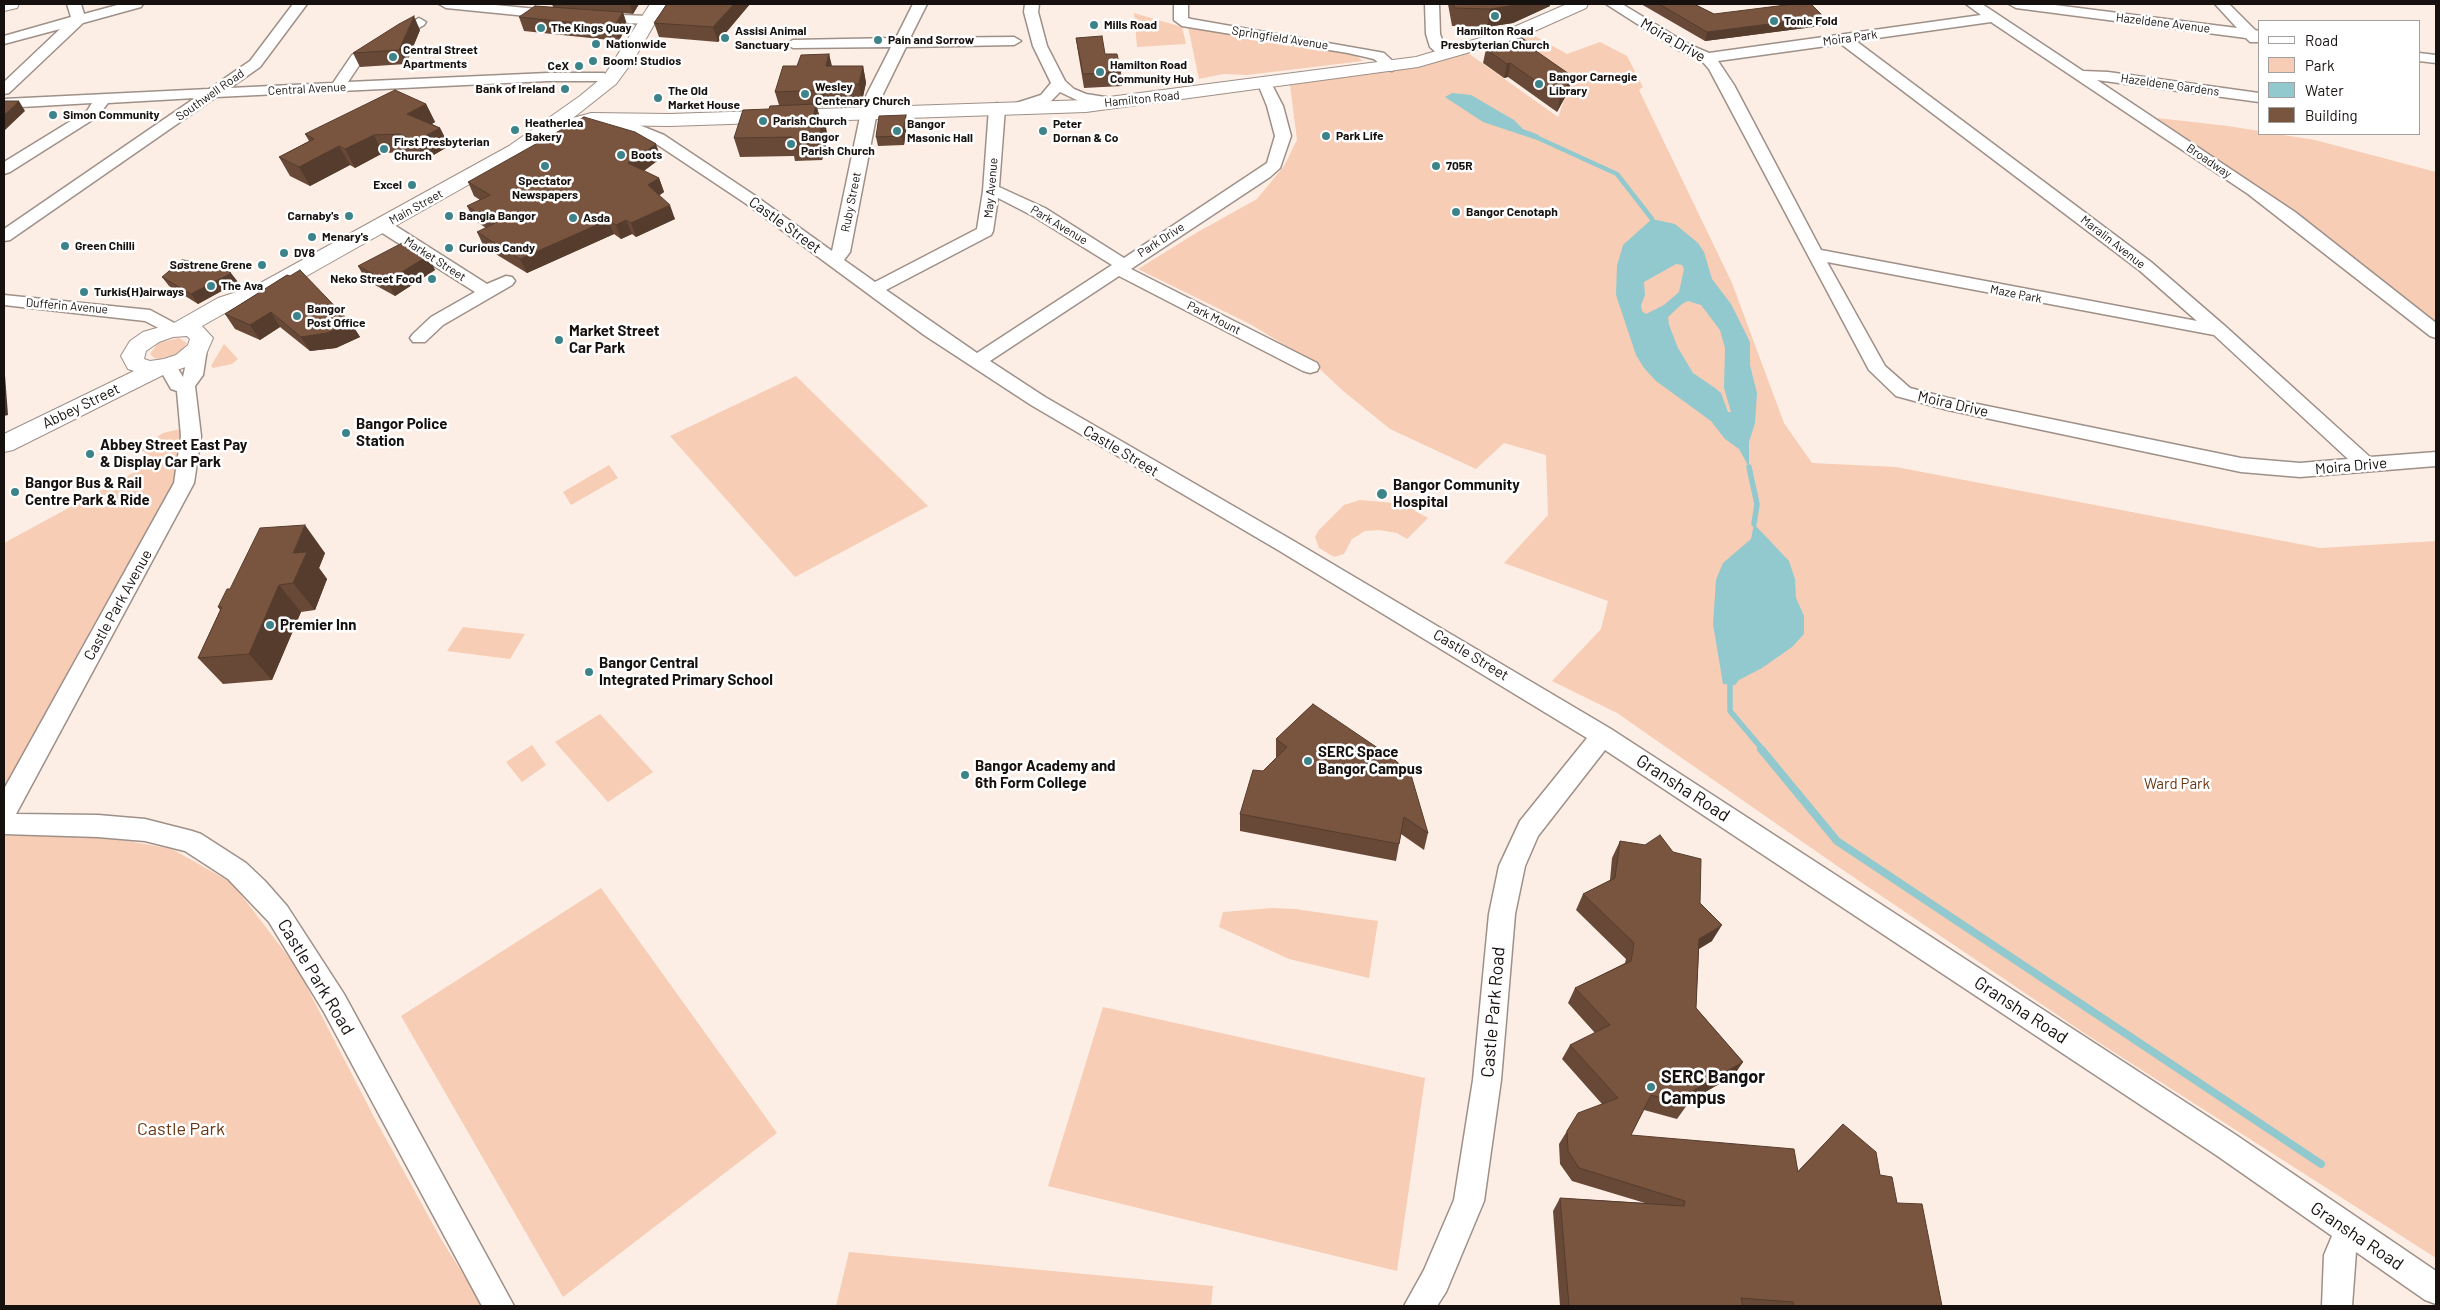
<!DOCTYPE html>
<meta charset="utf-8">
<style>
body{margin:0}
#map{position:relative;width:2440px;height:1310px;overflow:hidden;background:#fdeee5;font-family:Barlow,sans-serif}
canvas{display:block}
.frame{position:absolute;inset:0;border:5px solid #16110f;pointer-events:none}
.legend{position:absolute;left:2258px;top:20px;width:162px;height:115px;box-sizing:border-box;background:#fff;border:1px solid #a2a09f;margin:0;padding:6px 9px;list-style:none;font-size:15px;color:#16110f}
.legend li{display:flex;align-items:center;gap:10px;height:25px}
.legend b{width:25px;border:1px solid #a2a09f}
</style>
<div id="map">
<canvas width="2440" height="1310"></canvas>
<div class="frame"></div>
<ul class="legend">
<li><b style="height:6px;background:#fff"></b>Road</li>
<li><b style="height:14px;background:#f7cdb5"></b>Park</li>
<li><b style="height:14px;background:#91c9ce"></b>Water</li>
<li><b style="height:14px;background:#795540"></b>Building</li>
</ul>
</div>
<script>
const ctx = document.querySelector('canvas').getContext('2d');
ctx.lineJoin = 'round';
function fill(path, color) { ctx.fillStyle = color; ctx.fill(path, 'evenodd'); }
const toPath = rows => new Path2D(rows.map(r => 'M' + r).join(''));
function trace(path, color, width, dash) { ctx.strokeStyle = color; ctx.lineWidth = width; ctx.lineCap = dash ? 'butt' : 'round'; ctx.setLineDash(dash || []); ctx.stroke(path); }
function drawText(font, color, halo, rows, align = 'center') {
  ctx.font = font + ' Barlow,sans-serif'; ctx.lineWidth = 5; ctx.setLineDash([]); ctx.textBaseline = 'middle'; ctx.strokeStyle = halo; ctx.fillStyle = color; for (const [text, x, y, turn = 0] of rows) {
    ctx.save(); ctx.translate(x, y); ctx.rotate((+turn || 0) * Math.PI / 180); ctx.textAlign = isNaN(turn) ? turn : align; if (halo) ctx.strokeText(text, 0, 0); ctx.fillText(text, 0, 0); ctx.restore();
  }
}
fill(toPath([
 [1134,13,1182,27,1186,44,1137,47],
 [1188,27,1341,52,1357,56,1363,61,1247,75,1223,74,1199,79],
 [1533,35,1567,54,1600,42,1627,56,1643,87,1639,90,1732,283,1784,423,1812,463,1896,467,2320,548,2436,541,2436,1258,2087,1035,1843,870,1617,713,1552,681,1601,629,1608,601,1504,563,1548,515,1546,455,1504,443,1476,469,1390,429,1342,390,1311,361,1250,324,1138,269,1196,233,1257,199,1284,166,1297,140,1290,85,1411,68,1468,53,1558,117,1570,84,1510,41],
 [2157,118,2228,126,2259,131,2259,134,2277,134,2315,140,2436,172,2436,326,2263,192],
 [179,338,187,343,180,353,160,359,154,358,150,354,158,343],
 [224,344,238,359,232,364,213,368,211,366],
 [796,376,928,506,795,577,670,436],
 [180,429,181,448,173,488,96,620,4,788,4,543,157,460,139,449,163,433],
 [609,465,618,478,571,505,563,492],
 [1360,500,1416,505,1415,511,1428,518,1407,539,1397,533,1379,530,1365,531,1352,539,1344,554,1334,557,1319,548,1315,537,1318,531,1344,505],
 [463,627,525,634,510,659,447,651],
 [600,714,653,772,608,802,555,742],
 [532,745,546,765,522,782,506,762],
 [26,835,106,837,172,849,232,883,297,968,374,1117,441,1239,483,1306,4,1306,4,836],
 [601,888,777,1133,563,1297,401,1016],
 [1272,908,1295,909,1378,921,1369,978,1289,959,1219,927,1223,912],
 [1103,1007,1425,1078,1397,1271,1048,1186],
 [849,1252,1213,1286,1211,1306,836,1306]
]), '#f7cdb5');
fill(toPath([
 [1452,93,1471,95,1514,120,1523,129,1539,135,1537,140,1483,122,1445,97],
 [1652,219,1675,224,1698,243,1704,252,1712,279,1731,304,1750,342,1750,365,1757,393,1755,423,1749,442,1749,467,1739,449,1725,439,1711,421,1656,381,1644,368,1636,355,1616,295,1617,266,1623,245],
 [1676,264,1682,265,1684,269,1679,292,1664,305,1646,314,1642,311,1641,305,1645,295,1644,282],
 [1688,301,1701,305,1720,330,1725,348,1724,388,1731,412,1728,412,1721,393,1715,388,1693,373,1678,348,1669,325,1668,317,1682,304],
 [1754,524,1789,561,1795,579,1796,598,1804,616,1804,634,1792,647,1762,668,1739,680,1735,685,1723,684,1713,624,1716,580,1723,563,1751,539]
]), '#91c9ce');
trace(toPath([
 [1538,138,1617,174,1652,219]
]), '#91c9ce', 4.5);
trace(toPath([
 [1749,467,1757,504,1754,524],
 [1730,685,1730,711,1763,750]
]), '#91c9ce', 5.5);
trace(toPath([
 [1761,749,1837,841,2321,1164]
]), '#91c9ce', 8);
const minor = toPath([
 [67,4,81,4,84,14,121,4,143,4,141,7,83,23,9,93,4,94,4,82,60,29,4,44,4,36,71,17,67,4],
 [293,4,307,4,260,67,230,88,333,83,352,55,419,18,426,22,424,25,362,61,348,82,548,73,604,73,617,80,610,84,601,81,548,81,216,97,10,240,4,241,4,229,195,98,108,103,97,117,10,172,4,174,4,162,87,111,92,103,4,108,4,99,209,89,250,61,293,4],
 [439,4,485,4,557,11,564,15,557,19,446,8,439,4],
 [913,4,927,4,910,38,1014,37,1021,41,1014,45,906,47,883,94,877,112,850,252,844,260,875,282,977,229,983,191,989,108,997,103,1005,108,999,187,1045,208,1124,258,1267,163,1275,136,1267,106,1258,84,1260,81,1270,81,1283,106,1291,136,1280,168,1270,177,1131,269,1317,363,1319,367,1317,371,1310,373,1303,371,1119,276,990,361,1045,397,1292,540,1611,729,2236,1135,2436,1271,2436,1304,2425,1300,2356,1252,2352,1306,2322,1306,2324,1255,2332,1236,2216,1155,1605,750,1538,836,1525,866,1515,914,1501,1080,1484,1201,1446,1292,1437,1306,1404,1306,1424,1270,1454,1200,1473,1080,1489,914,1499,866,1520,821,1587,738,1278,550,1031,405,924,335,745,203,652,141,618,127,598,122,595,119,603,114,622,118,664,135,757,197,832,251,861,112,867,94,891,47,793,48,786,44,793,40,896,38,913,4],
 [998,198,1033,216,1112,265,977,353,886,290,991,235,993,231,998,198],
 [1025,4,1039,4,1038,12,1047,46,1065,81,1074,89,1086,94,1118,99,1121,102,1118,105,1113,107,1083,103,1060,92,1051,101,1018,112,1013,110,1010,107,1013,104,1041,95,1051,83,1033,46,1024,12,1025,4],
 [1174,4,1188,4,1188,18,1191,19,1379,52,1384,53,1399,67,1392,71,1387,70,1374,59,1348,53,1182,26,1174,20,1174,4],
 [1425,4,1439,4,1440,34,1444,45,1452,53,1450,56,1440,56,1430,47,1426,34,1425,4],
 [1606,4,1622,4,1688,44,1709,53,1981,15,1966,4,1982,4,2083,71,2108,72,2259,93,2259,102,2097,80,2295,212,2436,323,2436,338,2430,336,2248,194,1991,22,1856,41,2151,262,2225,326,2370,457,2436,452,2436,466,2300,477,2241,472,1948,410,1896,396,1869,370,1709,69,1702,61,1678,50,1606,4],
 [1841,44,2139,270,2197,321,1821,250,1734,85,1718,61,1841,44],
 [1827,262,2214,335,2348,459,2300,463,2241,458,1948,398,1910,388,1885,366,1827,262],
 [2009,4,2047,4,2237,28,2215,4,2229,4,2255,30,2259,31,2259,42,2250,42,2246,38,2016,8,2009,4],
 [594,14,648,16,655,20,648,24,589,21,587,18,589,15,594,14],
 [2419,53,2436,55,2436,63,2419,61,2419,53],
 [382,220,388,221,487,284,506,276,512,277,515,281,512,285,443,325,425,342,413,342,410,338,413,334,431,317,475,292,376,229,374,225,376,221,382,220],
 [4,295,150,310,180,326,183,330,180,334,174,336,145,321,4,305,4,295],
 [198,343,205,345,207,349,203,375,195,386,201,436,194,483,16,814,98,815,145,819,192,831,201,834,246,863,265,881,287,906,344,994,514,1306,482,1306,324,1012,269,922,228,879,185,851,145,841,98,837,4,834,4,789,174,483,181,436,177,391,171,389,158,366,160,362,167,360,174,362,183,377,189,349,191,345,198,343]
]);
const major = toPath([
 [4,4,19,4,17,8,4,11,4,4],
 [650,4,666,4,633,61,616,84,573,118,591,113,670,114,1086,100,1416,57,1507,30,1567,4,1588,4,1586,8,1519,38,1418,67,1086,112,670,126,592,125,574,130,523,154,271,296,234,308,202,326,213,338,206,354,192,365,167,373,13,450,4,452,4,434,134,371,128,369,121,356,130,341,143,332,174,323,218,298,255,286,509,146,580,96,604,76,650,4],
 [187,336,190,339,188,345,176,355,164,359,150,361,144,359,146,351,159,342,173,337,187,336]
]);
trace(minor, '#9e9088', 3);
trace(major, '#9e9088', 2);
fill(minor, '#fff');
fill(major, '#fff');
fill(toPath([
 [552,4,639,4,633,14,623,13,627,25,619,41,524,31,519,17,553,7],
 [667,4,750,4,718,42,659,37,654,23],
 [1448,4,1550,4,1550,6,1513,23,1487,27,1452,26],
 [1641,4,1694,4,1714,14,1821,26,1705,41],
 [420,30,406,64,360,67,353,53],
 [1076,38,1105,54,1121,72,1122,86,1084,88,1078,52],
 [1486,49,1539,54,1572,76,1569,90,1557,112,1508,77,1504,78,1483,63],
 [829,54,831,66,863,66,866,83,862,101,826,101,825,107,817,107,820,118,828,137,822,160,795,161,794,156,740,157,734,138,769,109,779,105,775,92,797,66],
 [426,104,435,122,432,124,440,128,449,146,425,160,409,152,383,153,355,168,350,165,310,186,290,176,279,157,309,141,305,134],
 [907,124,904,145,878,146,876,137],
 [661,158,644,171,659,178,664,192,659,195,675,219,636,237,632,234,621,239,614,234,527,273,484,247,477,232,486,228,474,220,467,206,480,200,474,196,468,182],
 [428,256,435,270,395,296,366,280,358,266],
 [287,275,351,323,360,337,336,348,310,351,280,327,260,340,235,329,225,314],
 [162,277,238,282,198,304,169,286],
 [325,553,319,568,327,579,315,610,301,612,272,680,223,684,198,658,220,610,218,607,230,589],
 [1313,704,1428,833,1424,850,1401,834,1396,861,1240,831,1240,814,1263,771,1276,758,1276,739],
 [1620,841,1700,903,1712,941,1699,949,1696,1008,1743,1062,1733,1076,1688,1102,1687,1105,1677,1119,1644,1110,1631,1135,1798,1171,1843,1124,1880,1175,1897,1203,1942,1306,1560,1306,1553,1211,1560,1198,1645,1203,1572,1181,1560,1164,1559,1144,1567,1131,1602,1104,1562,1059,1570,1045,1595,1033,1568,1003,1575,988,1625,963,1626,959,1576,910,1583,894,1610,880,1612,858]
]), '#684937');
fill(toPath([
 [630,4,639,4,633,14],
 [734,4,750,4,718,42,713,27],
 [1518,4,1550,4,1550,6,1513,23,1487,27,1490,9],
 [623,12,627,25,619,41,614,27],
 [414,16,420,30,406,64,399,50],
 [1824,17,1821,26,1705,41,1707,32],
 [829,54,833,70,826,66],
 [1510,63,1508,77,1504,78,1507,64],
 [863,66,866,83,862,101,859,84],
 [1572,76,1569,90,1557,112,1560,98],
 [822,85,826,101,825,107,821,90],
 [19,101,25,111,4,131,4,115],
 [426,104,435,122,416,132,407,114],
 [816,104,821,123,813,118],
 [906,115,907,124,904,145,902,136],
 [824,118,828,137,822,160,817,142],
 [440,128,449,146,425,160,416,141],
 [374,135,383,153,355,168,345,149],
 [656,144,661,158,634,178,628,163],
 [339,146,350,165,310,186,299,167],
 [659,178,664,192,653,200,648,185],
 [670,205,675,219,636,237,631,223],
 [608,220,614,234,527,273,520,259],
 [626,220,632,234,621,239,616,225],
 [428,256,435,270,395,296,387,281],
 [231,273,238,282,198,304,191,294],
 [271,312,280,327,260,340,250,325],
 [351,323,360,337,336,348,310,351,301,337],
 [4,374,5,375,8,415,4,416],
 [305,525,325,553,319,568,327,579,315,610,293,583,293,553],
 [279,585,301,612,272,680,249,654],
 [1722,925,1712,941,1690,954,1699,939],
 [1743,1062,1733,1076,1684,1104,1692,1091]
]), '#553c2d');
const building = toPath([
 [667,4,734,4,713,27,654,23,667,4],
 [1454,4,1518,4,1516,5,1490,9,1454,8,1454,4],
 [1659,4,1694,4,1714,14,1794,4,1811,4,1824,17,1707,32,1659,4],
 [535,6,623,12,614,27,519,17,535,6],
 [414,16,399,50,353,53,399,24,414,16],
 [1102,36,1105,54,1117,54,1121,72,1083,74,1076,38,1102,36],
 [1522,38,1540,50,1536,51,1572,76,1560,98,1510,63,1507,64,1486,49,1522,38],
 [829,54,826,66,863,66,859,84,822,85,821,90,775,92,783,66,797,66,801,55,829,54],
 [395,90,426,104,407,114,440,128,416,141,399,134,374,135,345,149,339,146,299,167,279,157,314,139,305,134,395,90],
 [4,101,19,101,4,115,4,101],
 [816,104,813,118,824,118,817,142,790,142,792,137,734,138,743,110,769,109,770,106,816,104],
 [906,115,902,136,876,137,879,116,906,115],
 [584,117,635,132,656,144,628,163,659,178,648,185,670,205,631,223,626,220,616,225,608,220,520,259,477,232,495,223,467,206,490,195,468,182,584,117],
 [406,241,428,256,387,281,358,266,406,241],
 [182,260,217,264,231,273,191,294,162,277,182,260],
 [300,270,351,323,327,333,301,337,271,312,250,325,225,314,287,275,290,276,300,270],
 [305,525,293,553,307,552,293,583,279,585,249,654,198,658,222,607,218,607,227,589,230,589,260,528,305,525],
 [1313,704,1394,759,1411,775,1428,833,1404,817,1399,844,1240,814,1253,770,1263,771,1287,747,1276,739,1313,704],
 [1660,835,1673,852,1701,859,1700,903,1722,925,1699,939,1696,1008,1743,1062,1692,1091,1687,1105,1651,1095,1631,1135,1794,1149,1798,1172,1843,1124,1876,1152,1880,1175,1892,1177,1897,1203,1922,1204,1942,1306,1794,1306,1793,1302,1741,1298,1743,1306,1569,1306,1560,1198,1684,1206,1685,1201,1579,1168,1568,1151,1567,1131,1578,1113,1618,1098,1570,1045,1610,1025,1575,988,1631,961,1634,943,1583,894,1615,878,1620,841,1645,845,1660,835]
]);
fill(building, '#795540');
trace(building, '#553c2d', 1);
for (const [x, y, r, color] of [
 [1495,16,5,"#3c848a"],
 [1774,21,5,"#3c848a"],
 [1094,25,5,"#3c848a"],
 [541,28,5,"#3c848a"],
 [725,38,5,"#3c848a"],
 [878,40,5,"#3c848a"],
 [596,44,5,"#3c848a"],
 [393,57,5,"#3c848a"],
 [593,61,5,"#3c848a"],
 [579,66,5,"#3c848a"],
 [1100,72,5,"#3c848a"],
 [1539,84,5,"#3c848a"],
 [565,89,5,"#3c848a"],
 [805,94,5,"#3c848a"],
 [658,98,5,"#3c848a"],
 [53,115,5,"#3c848a"],
 [763,121,5,"#3c848a"],
 [515,130,5,"#3c848a"],
 [897,131,5,"#3c848a"],
 [1043,131,5,"#3c848a"],
 [1326,136,5,"#3c848a"],
 [791,144,5,"#3c848a"],
 [384,149,5,"#3c848a"],
 [621,155,5,"#3c848a"],
 [545,166,5,"#3c848a"],
 [1436,166,5,"#3c848a"],
 [412,185,5,"#3c848a"],
 [1456,212,5,"#3c848a"],
 [349,216,5,"#3c848a"],
 [449,216,5,"#3c848a"],
 [573,218,5,"#3c848a"],
 [312,237,5,"#3c848a"],
 [65,246,5,"#3c848a"],
 [449,248,5,"#3c848a"],
 [284,253,5,"#3c848a"],
 [262,265,5,"#3c848a"],
 [432,279,5,"#3c848a"],
 [211,286,5,"#3c848a"],
 [84,292,5,"#3c848a"],
 [297,316,5,"#3c848a"],
 [559,340,5,"#3c848a"],
 [346,433,5,"#3c848a"],
 [90,454,5,"#3c848a"],
 [15,492,5,"#3c848a"],
 [1382,494,6,"#3c848a"],
 [270,625,5,"#3c848a"],
 [589,672,5,"#3c848a"],
 [1308,761,5,"#3c848a"],
 [965,775,5,"#3c848a"],
 [1651,1087,5,"#3c848a"]
]) { const dot = new Path2D(); dot.arc(x, y, r, 0, 2 * Math.PI); ctx.fillStyle = color; ctx.fill(dot); trace(dot, '#fff', 2); }
drawText('bold 12px', '#16110f', '#fff', [
 ["Tonic Fold",1784,21],
 ["Mills Road",1104,25],
 ["The Kings Quay",551,28],
 ["Assisi Animal",735,31],
 ["Sanctuary",735,45],
 ["Hamilton Road",1495,31,"center"],
 ["Presbyterian Church",1495,45,"center"],
 ["Pain and Sorrow",888,40],
 ["Nationwide",606,44],
 ["Central Street",403,50],
 ["Apartments",403,64],
 ["Boom! Studios",603,61],
 ["Hamilton Road",1110,65],
 ["Community Hub",1110,79],
 ["CeX",569,66,"right"],
 ["Bangor Carnegie",1549,77],
 ["Library",1549,91],
 ["Wesley",815,87],
 ["Centenary Church",815,101],
 ["Bank of Ireland",555,89,"right"],
 ["The Old",668,91],
 ["Market House",668,105],
 ["Simon Community",63,115],
 ["Parish Church",773,121],
 ["Heatherlea",525,123],
 ["Bakery",525,137],
 ["Bangor",907,124],
 ["Masonic Hall",907,138],
 ["Peter",1053,124],
 ["Dornan & Co",1053,138],
 ["Park Life",1336,136],
 ["Bangor",801,137],
 ["Parish Church",801,151],
 ["First Presbyterian",394,142],
 ["Church",394,156],
 ["Boots",631,155],
 ["705R",1446,166],
 ["Spectator",545,181,"center"],
 ["Newspapers",545,195,"center"],
 ["Excel",402,185,"right"],
 ["Bangor Cenotaph",1466,212],
 ["Carnaby's",339,216,"right"],
 ["Bangla Bangor",459,216],
 ["Asda",583,218],
 ["Menary's",322,237],
 ["Green Chilli",75,246],
 ["Curious Candy",459,248],
 ["DV8",294,253],
 ["Søstrene Grene",252,265,"right"],
 ["Neko Street Food",422,279,"right"],
 ["The Ava",221,286],
 ["Turkis(H)airways",94,292],
 ["Bangor",307,309],
 ["Post Office",307,323]
], 'left');
drawText('12px', '#16110f', '#fff', [
 ["Hazeldene Avenue",2163,23,7],
 ["Springfield Avenue",1280,38,9],
 ["Moira Park",1850,38,-8],
 ["Hazeldene Gardens",2170,85,8],
 ["Central Avenue",307,89,-3],
 ["Southwell Road",210,95,-35],
 ["Hamilton Road",1142,99,-6],
 ["Broadway",2209,161,34],
 ["May Avenue",991,188,-85],
 ["Ruby Street",851,202,-79],
 ["Main Street",416,207,-29],
 ["Park Avenue",1059,225,31],
 ["Park Drive",1161,240,-33],
 ["Maralin Avenue",2113,242,38],
 ["Market Street",435,259,33],
 ["Maze Park",2016,294,11],
 ["Dufferin Avenue",67,306,5],
 ["Park Mount",1214,318,27]
]);
drawText('15px', '#16110f', '#fff', [
 ["Moira Drive",1673,40,30],
 ["Castle Street",785,225,36],
 ["Moira Drive",1953,404,13],
 ["Abbey Street",81,406,-26],
 ["Castle Street",1121,451,31],
 ["Moira Drive",2351,466,-5],
 ["Castle Park Avenue",118,605,-61],
 ["Castle Street",1471,655,31]
]);
drawText('bold 15px', '#16110f', '#fff', [
 ["Market Street",569,331],
 ["Car Park",569,348],
 ["Bangor Police",356,424],
 ["Station",356,441],
 ["Abbey Street East Pay",100,445],
 ["& Display Car Park",100,462],
 ["Bangor Bus & Rail",25,483],
 ["Centre Park & Ride",25,500],
 ["Bangor Community",1393,485],
 ["Hospital",1393,502],
 ["Premier Inn",280,625],
 ["Bangor Central",599,663],
 ["Integrated Primary School",599,680],
 ["SERC Space",1318,752],
 ["Bangor Campus",1318,769],
 ["Bangor Academy and",975,766],
 ["6th Form College",975,783]
], 'left');
drawText('15px', '#6b3714', '#fff', [
 ["Ward Park",2177,784]
]);
drawText('18px', '#16110f', '#fff', [
 ["Gransha Road",1683,788,33],
 ["Castle Park Road",316,977,59],
 ["Gransha Road",2021,1010,33],
 ["Castle Park Road",1493,1012,-85],
 ["Gransha Road",2357,1236,34]
]);
drawText('bold 18px', '#16110f', '#fff', [
 ["SERC Bangor",1661,1077],
 ["Campus",1661,1098]
], 'left');
drawText('18px', '#6b3714', '#fff', [
 ["Castle Park",181,1129]
]);
</script>
